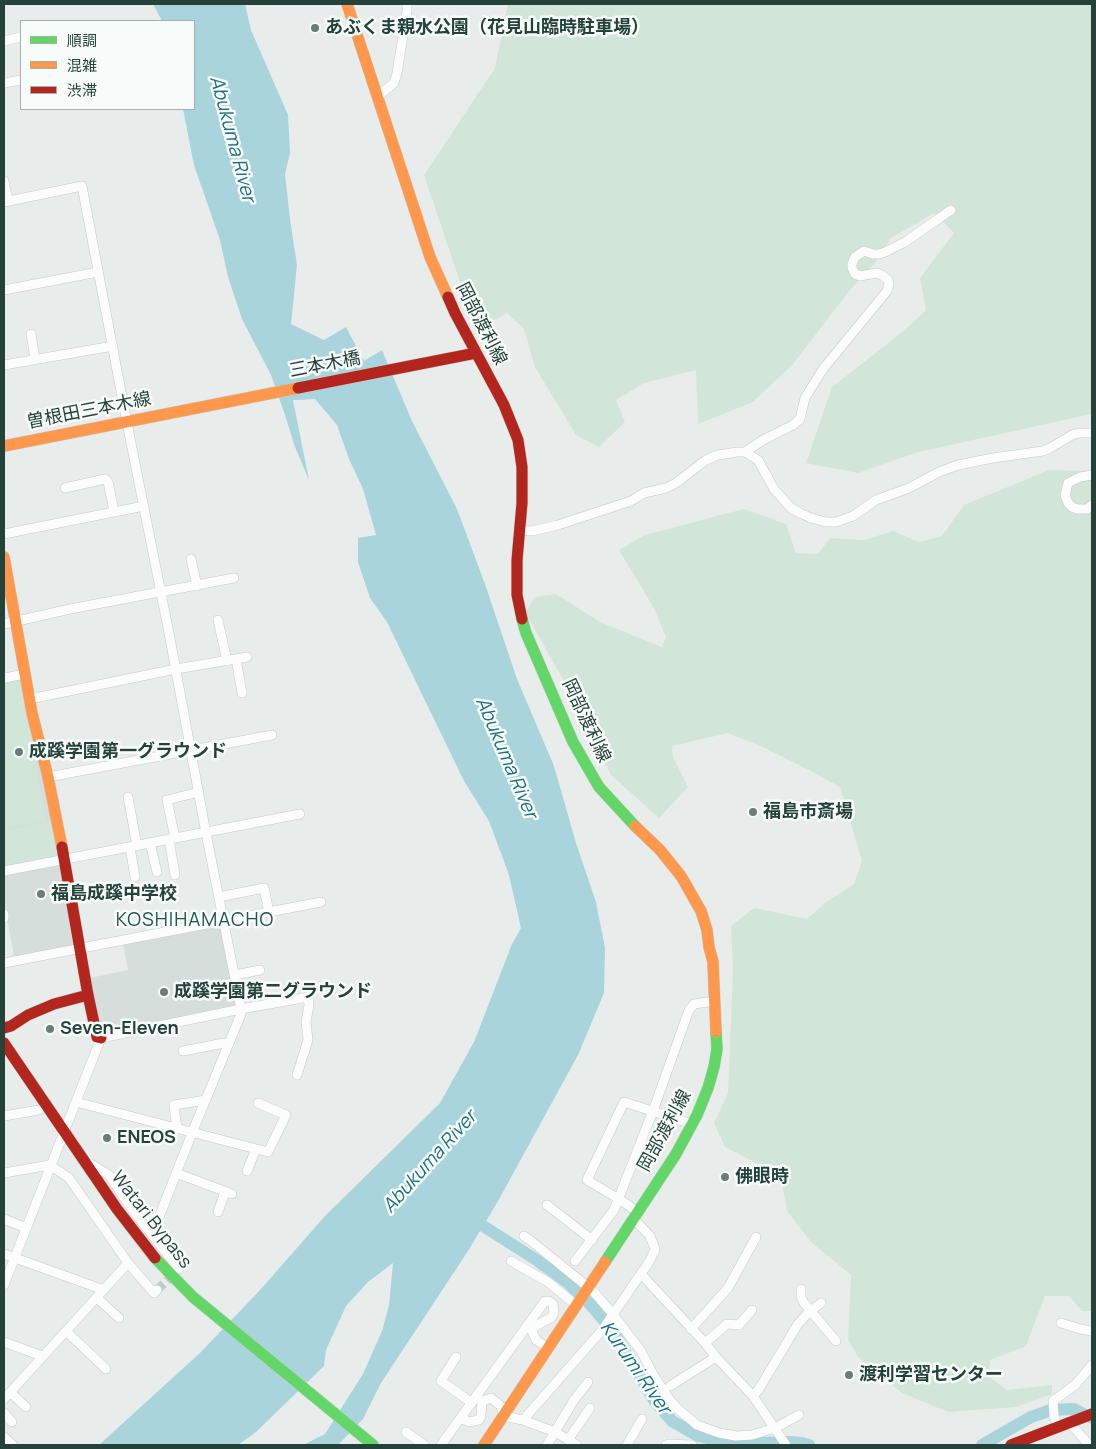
<!DOCTYPE html>
<meta charset="utf-8">
<style>
body{margin:0}
#map{position:relative;width:1096px;height:1449px;overflow:hidden;background:#e8edeb;font-family:Manrope,"Noto Sans JP",sans-serif}
canvas{display:block}
.frame{position:absolute;inset:0;border:5px solid #24423a;pointer-events:none}
.legend{position:absolute;left:20px;top:20px;width:175px;height:90px;box-sizing:border-box;background:#f7fbf9;border:1px solid #a3b1ad;margin:0;padding:6px 9px;list-style:none;font-size:15px;color:#24423a}
.legend li{display:flex;align-items:center;gap:10px;height:25px}
.legend b{width:25px;border:1px solid #a3b1ad}
</style>
<div id="map">
<canvas width="1096" height="1449"></canvas>
<div class="frame"></div>
<ul class="legend">
<li><b style="height:6px;background:#63d668"></b>順調</li>
<li><b style="height:6px;background:#ff974d"></b>混雑</li>
<li><b style="height:6px;background:#b3261e"></b>渋滞</li>
</ul>
</div>
<script>
const ctx = document.querySelector('canvas').getContext('2d');
ctx.lineJoin = 'round';
function fill(path, color) { ctx.fillStyle = color; ctx.fill(path, 'evenodd'); }
const toPath = rows => new Path2D(rows.map(r => 'M' + r).join(''));
function trace(path, color, width, dash) { ctx.strokeStyle = color; ctx.lineWidth = width; ctx.lineCap = dash ? 'butt' : 'round'; ctx.setLineDash(dash || []); ctx.stroke(path); }
function drawText(font, color, halo, rows, align = 'center') {
  ctx.font = font + ' Manrope,"Noto Sans JP",sans-serif'; ctx.lineWidth = 5; ctx.setLineDash([]); ctx.textBaseline = 'middle'; ctx.strokeStyle = halo; ctx.fillStyle = color; for (const [text, x, y, turn = 0] of rows) {
    ctx.save(); ctx.translate(x, y); ctx.rotate((+turn || 0) * Math.PI / 180); ctx.textAlign = isNaN(turn) ? turn : align; if (halo) ctx.strokeText(text, 0, 0); ctx.fillText(text, 0, 0); ctx.restore();
  }
}
fill(toPath([
 [22,676,59,856,75,946,14,957,4,901,4,680],
 [221,924,238,1007,101,1035,90,978,128,970,123,944]
]), '#d6dedb');
fill(toPath([
 [508,4,1092,4,1092,414,918,452,858,473,806,463,832,387,905,330,926,310,920,278,954,233,934,213,891,238,875,263,850,290,793,364,753,402,698,424,696,370,644,383,616,400,625,422,599,447,576,435,535,367,524,329,507,313,476,330,424,175,495,68],
 [1049,470,1092,471,1092,1311,1082,1311,1069,1296,1045,1296,1026,1346,990,1360,989,1377,1007,1390,1052,1385,1052,1394,1016,1407,948,1412,902,1393,858,1357,848,1339,851,1275,811,1242,787,1211,781,1176,725,1147,714,1123,728,1093,733,970,731,926,754,908,807,919,826,902,854,884,862,861,840,787,811,771,763,747,728,733,672,746,673,757,688,787,659,818,611,775,578,706,525,612,535,597,556,594,600,622,662,647,666,637,654,608,619,550,645,535,744,509,786,524,796,553,818,554,830,538,864,540,893,531,919,542,942,536,964,505],
 [20,680,46,821,4,829,4,684],
 [50,821,58,855,4,866,4,831]
]), '#d1e6d8');
fill(toPath([
 [153,4,245,4,251,30,288,115,290,153,285,174,290,219,297,265,291,324,324,340,346,327,364,361,382,350,412,421,457,509,485,584,517,679,554,766,576,843,596,902,605,948,604,993,578,1055,497,1203,468,1251,381,1383,363,1419,338,1445,303,1445,325,1434,363,1374,382,1331,389,1305,393,1263,368,1282,346,1306,326,1350,324,1366,256,1432,238,1445,99,1445,201,1352,261,1289,325,1216,440,1103,474,1042,512,944,521,928,509,875,489,821,464,781,387,622,370,598,358,562,358,538,376,535,363,489,349,459,337,425,315,399,293,400,309,480,295,447,285,415,271,375,242,319,228,277,220,240,194,165,183,109,194,109,194,21,162,21]
]), '#a9d4db');
trace(toPath([
 [468,1220,480,1224,535,1259,568,1283,590,1304,613,1331,654,1400,672,1421,698,1436,720,1441,761,1443,789,1442,802,1443,809,1445],
 [982,1445,1031,1417,1051,1410,1074,1409,1092,1418]
]), '#a9d4db', 12);
trace(toPath([
 [157,1290,174,1274]
]), '#c1cbc8', 9, [9, 4.5]);
const street = toPath([
 [4,41,21,37],
 [4,83,21,80],
 [377,97,394,83,397,73,407,11,407,4],
 [4,181,8,201],
 [4,202,82,186,127,423,169,633,206,833,241,1009,241,1014,192,1133,152,1235],
 [4,290,98,272],
 [31,334,35,359],
 [4,365,113,346],
 [745,452,763,440,793,425,800,419,805,398,823,369,887,291,889,284,888,280,882,275,877,273,860,276,855,274,852,268,852,264,855,257,864,251,873,254,879,254,885,252,905,242,951,210],
 [1092,475,1080,477,1068,483,1065,495,1068,503,1072,507,1077,509,1087,509,1092,505],
 [65,488,105,479,108,482,114,511],
 [519,530,532,531,558,525,631,501,644,493,666,488,676,483,706,460,718,455,737,452,745,452,758,460,774,489,791,508,800,513,811,518,826,522,836,522,853,516,876,500,909,488,939,472,958,465,993,458,1043,451,1050,448,1072,435,1079,433,1092,433],
 [4,534,144,506],
 [191,559,197,586],
 [218,620,227,661],
 [4,624,70,609,234,578],
 [236,659,242,693],
 [4,678,25,674],
 [30,699,176,669,247,657],
 [48,777,272,735],
 [128,797,137,846],
 [175,838,167,800,199,792],
 [169,839,175,875],
 [150,843,157,872],
 [130,847,135,877],
 [4,871,300,814],
 [219,897,264,888,269,912],
 [4,914,4,918],
 [4,963,321,902],
 [235,975,260,970],
 [183,1051,224,1043,229,1044],
 [76,1102,268,1152,286,1115,258,1103],
 [4,1116,39,1110],
 [177,1129,174,1105,206,1100],
 [91,1164,109,1175,134,1212,179,1269],
 [247,1171,256,1149],
 [4,1173,50,1165,69,1178,128,1263,154,1293,157,1290],
 [176,1173,232,1194],
 [547,1205,592,1240],
 [218,1212,225,1192],
 [638,1212,619,1199,587,1180,624,1102,692,1124],
 [4,1219,26,1228],
 [524,1236,530,1240,594,1292,612,1313,641,1351,654,1376,669,1399,678,1409,697,1425,719,1433,736,1436,752,1435,775,1428,799,1415],
 [4,1254,104,1290],
 [511,1261,548,1282,576,1305],
 [575,1261,614,1210,653,1111,689,1010,694,1004,715,1001],
 [641,1274,705,1343,716,1357,753,1396,786,1445],
 [4,1285,101,1038,241,1009,308,997,309,1005,306,1022,308,1040,297,1075],
 [801,1289,801,1297,804,1303,836,1341],
 [97,1298,119,1318],
 [1061,1323,1080,1329,1092,1331],
 [691,1329,728,1288,756,1237],
 [66,1331,106,1369],
 [4,1342,42,1356],
 [705,1343,727,1324,739,1325,752,1310],
 [456,1357,441,1381,472,1403],
 [670,1386,716,1357],
 [10,1392,26,1407],
 [753,1396,759,1389,798,1324,809,1312,821,1303],
 [4,1399,128,1263],
 [4,1413,12,1422],
 [461,1418,469,1422,479,1420,481,1416,482,1401,491,1398,501,1406,503,1416,523,1420,555,1432,577,1445],
 [523,1420,603,1329,649,1262,655,1250,654,1246,650,1236,634,1219],
 [1070,1423,1089,1445],
 [1058,1428,1054,1416,1053,1401,1075,1385,1092,1365],
 [406,1432,424,1445],
 [4,1437,13,1445],
 [568,1440,590,1408],
 [441,1445,545,1301,549,1301,553,1304,554,1313,552,1317,534,1327,532,1331,536,1340,548,1348],
 [547,1445,574,1400,588,1382],
 [627,1445,642,1419],
 [666,1445,669,1444,692,1445]
]);
const fast = toPath([
 [522,619,526,633,573,742,599,787,635,826],
 [155,1258,193,1297,373,1445],
 [605,1262,676,1154,697,1115,708,1088,714,1067,717,1049,716,1032]
]);
const slow = toPath([
 [347,4,430,257,448,297],
 [4,446,298,388],
 [4,557,32,713,48,777,62,847],
 [635,826,660,850,681,876,701,911,707,930,709,947,713,962,716,1032],
 [484,1445,605,1262]
]);
const jam = toPath([
 [448,297,455,313,504,405,518,440,522,467,522,503,517,560,517,595,522,619],
 [298,388,476,353],
 [62,847,88,995,97,1037,101,1038],
 [4,1028,11,1026,28,1015,54,1004,88,995],
 [4,1043,117,1209,155,1258],
 [1011,1445,1092,1414]
]);
trace(street, '#c5cac8', 10);
trace(fast, '#c3cbc8', 12);
trace(slow, '#c3cbc8', 12);
trace(jam, '#c3cbc8', 12);
trace(street, '#fcfcfc', 9);
trace(fast, '#63d668', 11);
trace(slow, '#ff974d', 11);
trace(jam, '#b3261e', 11);
for (const [x, y, r, color] of [
 [315,28,5,"#697e78"],
 [19,752,5,"#697e78"],
 [753,812,5,"#697e78"],
 [41,894,5,"#697e78"],
 [164,992,5,"#697e78"],
 [50,1029,5,"#697e78"],
 [107,1138,5,"#697e78"],
 [725,1177,5,"#697e78"],
 [849,1375,5,"#697e78"]
]) { const dot = new Path2D(); dot.arc(x, y, r, 0, 2 * Math.PI); ctx.fillStyle = color; ctx.fill(dot); trace(dot, '#f7fbf9', 2); }
drawText('bold 18px', '#24423a', '#f7fbf9', [
 ["あぶくま親水公園（花見山臨時駐車場）",325,28],
 ["成蹊学園第一グラウンド",29,752],
 ["福島市斎場",763,812],
 ["福島成蹊中学校",51,894],
 ["成蹊学園第二グラウンド",174,992],
 ["Seven-Eleven",60,1029],
 ["ENEOS",117,1138],
 ["佛眼時",735,1177],
 ["渡利学習センター",859,1375]
], 'left');
drawText('18px', '#24423a', '#f7fbf9', [
 ["岡部渡利線",481,324,63],
 ["三本木橋",325,365,-11],
 ["曽根田三本木線",89,411,-11],
 ["岡部渡利線",586,721,65],
 ["岡部渡利線",665,1131,-61],
 ["Watari Bypass",151,1220,52]
]);
drawText('italic 19px', '#1c6f80', '#f7fbf9', [
 ["Abukuma River",232,139,75],
 ["Abukuma River",506,758,67],
 ["Abukuma River",430,1162,-48],
 ["Kurumi River",635,1368,55]
]);
ctx.letterSpacing = '1px';
drawText('19px', '#1f5548', '#f7fbf9', [
 ["KOSHIHAMACHO",195,921]
]);
ctx.letterSpacing = '0px';
</script>
